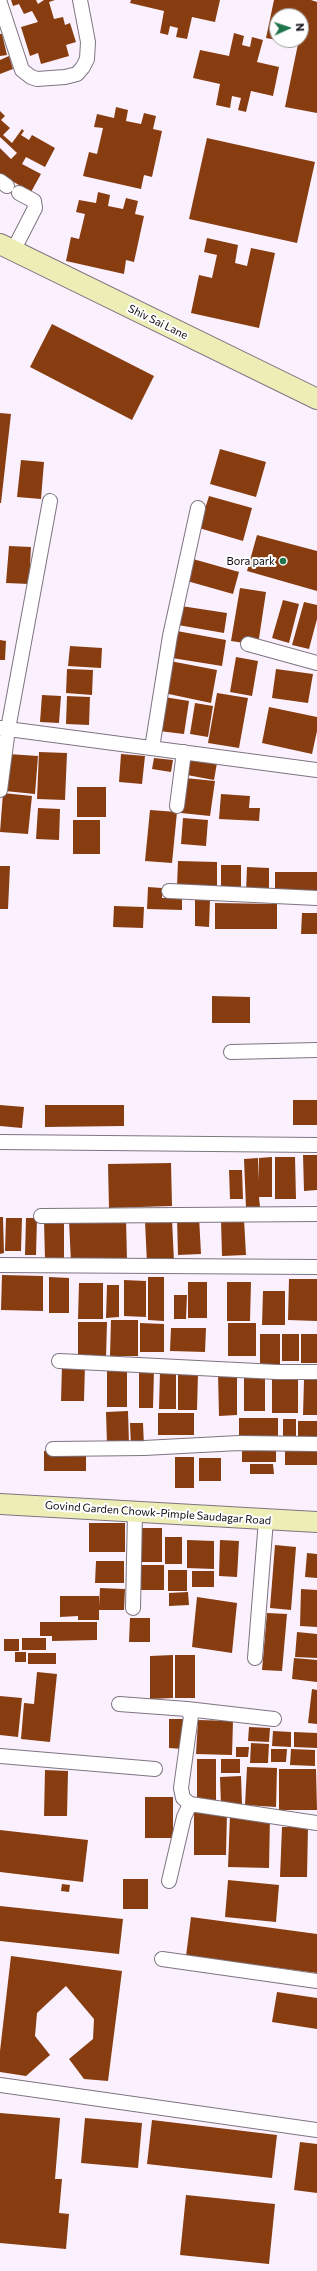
<!DOCTYPE html>
<style>
body{margin:0}
#map{position:relative;width:317px;height:2271px;overflow:hidden;background:#fbf1fe;font-family:Commissioner,sans-serif}
canvas{display:block}
.north{position:absolute;left:269px;top:8px;width:40px;height:40px;box-sizing:border-box;background:#fff;border:1px solid #9f9d9f;border-radius:50%;rotate:87deg;font-size:11px;font-weight:700;line-height:16px;text-align:center;color:#0f0b10}
.north::after{content:'';display:block;margin:auto;width:14px;height:18px;background:#1e7549;clip-path:polygon(50% 0,100% 100%,50% 72%,0 100%)}
</style>
<div id="map">
<canvas width="317" height="2271"></canvas>
<div class="north">N</div>
</div>
<script>
const ctx = document.querySelector('canvas').getContext('2d');
ctx.lineJoin = 'round';
function fill(path, color) { ctx.fillStyle = color; ctx.fill(path, 'evenodd'); }
const toPath = rows => new Path2D(rows.map(r => 'M' + r).join(''));
function trace(path, color, width, dash) { ctx.strokeStyle = color; ctx.lineWidth = width; ctx.lineCap = dash ? 'butt' : 'round'; ctx.setLineDash(dash || []); ctx.stroke(path); }
function drawText(font, color, halo, rows, align = 'center') {
  ctx.font = font + ' Commissioner,sans-serif'; ctx.lineWidth = 4; ctx.setLineDash([]); ctx.textBaseline = 'middle'; ctx.strokeStyle = halo; ctx.fillStyle = color; for (const [text, x, y, turn = 0] of rows) {
    ctx.save(); ctx.translate(x, y); ctx.rotate((+turn || 0) * Math.PI / 180); ctx.textAlign = isNaN(turn) ? turn : align; if (halo) ctx.strokeText(text, 0, 0); ctx.fillText(text, 0, 0); ctx.restore();
  }
}
fill(toPath([
 [11,0,36,0,38,4,44,0,55,0,49,2,54,19,63,17,65,25,70,23,76,42,66,45,69,56,41,64,38,53,30,56,21,27,38,22,32,11,24,14,19,4,13,6],
 [131,0,220,0,215,22,192,17,187,39,176,37,178,28,170,26,168,35,160,33,164,11,130,3],
 [274,0,311,0,317,2,317,113,285,107,298,44,280,40,301,40,301,16,277,16,277,40,266,38],
 [234,33,244,36,242,45,250,47,252,37,263,40,257,62,279,67,273,96,251,91,246,112,238,110,241,98,232,96,230,108,216,105,220,84,193,78,200,50,229,56],
 [0,34,2,34,7,55,0,56],
 [9,56,13,69,0,74,0,60],
 [116,107,128,110,126,121,141,124,144,113,156,116,153,129,162,131,152,177,144,175,141,189,83,176,89,152,97,154,103,128,94,127,97,114,114,118],
 [0,111,5,116,1,120,10,128,3,135,12,143,22,129,24,131,21,135,29,140,32,135,55,148,45,167,26,157,22,164,41,174,31,192,0,174,0,148,11,159,17,153,0,137],
 [207,138,315,162,297,243,189,219],
 [98,192,110,195,108,206,123,209,126,198,138,201,135,214,144,216,134,262,126,260,124,274,66,261,71,237,79,239,85,214,76,212,79,200,96,203],
 [207,238,238,245,235,263,247,266,251,248,275,253,259,328,191,313,199,275,212,278,217,255,204,252],
 [52,324,154,376,132,420,30,367],
 [0,413,11,414,1,503,0,503],
 [220,449,266,462,256,497,210,484],
 [21,460,44,462,41,499,17,497],
 [209,496,252,508,243,541,199,528],
 [257,535,317,551,317,591,247,571],
 [9,546,31,547,29,584,6,583],
 [193,559,239,572,233,594,187,581],
 [240,588,266,592,258,645,231,641],
 [283,600,299,604,289,643,272,638],
 [304,602,317,605,317,619,309,649,292,645],
 [181,606,227,613,224,633,178,625],
 [177,631,226,640,222,666,172,658],
 [0,640,6,641,5,660,0,660],
 [70,646,102,648,101,668,68,666],
 [236,657,258,661,252,696,230,692],
 [170,661,217,670,211,703,164,693],
 [67,669,93,670,92,695,66,693],
 [276,669,313,674,308,703,272,698],
 [217,693,248,698,239,748,208,743],
 [42,695,61,696,59,723,40,722],
 [67,696,90,697,89,725,66,724],
 [164,697,189,701,184,734,159,731],
 [195,703,213,706,208,737,190,734],
 [269,707,317,717,317,731,312,754,262,743],
 [39,752,67,753,65,800,37,799],
 [8,754,38,756,35,794,5,791],
 [121,754,145,756,142,784,119,782],
 [154,758,173,760,171,772,152,769],
 [190,759,217,763,214,780,187,775],
 [185,778,215,781,210,816,181,813],
 [77,787,106,787,106,817,77,817],
 [3,793,32,796,28,834,0,832],
 [221,794,250,796,249,808,260,808,259,821,219,819],
 [38,808,60,809,59,840,36,839],
 [150,810,177,812,172,863,145,861],
 [183,818,208,820,206,846,181,844],
 [73,820,100,820,100,854,73,854],
 [178,861,217,862,217,888,177,887],
 [221,865,241,865,241,888,221,888],
 [0,866,10,866,8,909,0,909],
 [247,867,269,868,269,891,246,891],
 [275,872,317,872,317,893,275,893],
 [148,887,162,888,162,898,182,898,182,910,147,909],
 [195,900,210,900,209,927,195,926],
 [215,903,277,904,277,929,215,929],
 [114,906,144,907,143,928,113,927],
 [302,913,317,913,317,934,301,934],
 [212,996,250,997,250,1023,212,1023],
 [293,1100,317,1100,317,1125,293,1125],
 [0,1105,24,1107,22,1128,0,1126],
 [45,1105,124,1105,124,1126,45,1127],
 [303,1155,317,1155,317,1190,304,1191],
 [272,1157,272,1197,259,1197,260,1207,246,1208,244,1159,258,1158,259,1181,259,1158],
 [275,1157,295,1157,296,1199,275,1199],
 [171,1163,172,1206,109,1208,108,1164],
 [229,1170,242,1170,243,1199,230,1199],
 [199,1216,201,1254,178,1255,177,1218],
 [0,1217,3,1217,4,1253,0,1254],
 [6,1218,22,1218,21,1251,5,1251],
 [26,1218,37,1218,36,1255,25,1255],
 [126,1218,127,1260,71,1263,69,1220],
 [172,1219,174,1262,147,1264,145,1221],
 [244,1219,246,1255,222,1256,221,1220],
 [44,1221,64,1221,64,1259,45,1259],
 [2,1275,43,1276,43,1311,1,1310],
 [49,1277,69,1278,69,1313,49,1313],
 [148,1277,164,1277,164,1321,148,1320],
 [289,1279,317,1279,317,1321,288,1320],
 [124,1280,146,1281,146,1317,124,1316],
 [188,1282,207,1282,207,1318,188,1318],
 [227,1282,251,1282,250,1321,227,1321],
 [79,1283,103,1283,103,1319,78,1319],
 [107,1285,119,1285,119,1317,106,1318],
 [263,1291,285,1291,285,1325,262,1325],
 [174,1295,187,1295,186,1319,174,1319],
 [111,1320,138,1320,138,1356,110,1356],
 [78,1322,107,1322,106,1358,78,1358],
 [140,1323,164,1324,164,1352,140,1352],
 [228,1323,256,1323,256,1356,228,1356],
 [171,1328,206,1328,205,1352,170,1351],
 [260,1334,280,1334,280,1368,260,1367],
 [282,1334,299,1334,299,1361,282,1361],
 [301,1334,317,1334,317,1363,301,1363],
 [62,1365,85,1365,84,1401,61,1401],
 [107,1368,127,1369,127,1407,107,1407],
 [139,1369,154,1369,153,1408,139,1408],
 [160,1371,176,1371,176,1409,159,1409],
 [178,1373,198,1373,197,1410,178,1410],
 [218,1373,237,1373,237,1415,219,1416],
 [244,1375,265,1375,265,1411,244,1411],
 [272,1379,298,1379,298,1413,272,1413],
 [304,1380,317,1380,317,1415,303,1415],
 [128,1411,129,1444,107,1444,106,1412],
 [158,1413,194,1413,194,1435,158,1435],
 [239,1418,278,1418,278,1442,239,1442],
 [283,1419,296,1419,296,1439,283,1439],
 [298,1421,317,1421,317,1442,298,1442],
 [130,1423,143,1423,144,1446,131,1447],
 [242,1445,276,1445,276,1462,242,1462],
 [285,1446,317,1446,317,1465,285,1465],
 [44,1451,86,1452,86,1471,44,1471],
 [175,1457,194,1457,194,1488,175,1488],
 [199,1458,221,1458,221,1481,199,1481],
 [250,1464,273,1464,274,1474,250,1474],
 [89,1523,125,1523,125,1552,89,1552],
 [140,1528,162,1528,162,1562,141,1562],
 [165,1537,182,1537,182,1564,165,1564],
 [187,1540,214,1541,214,1569,187,1568],
 [220,1540,239,1541,237,1577,219,1576],
 [275,1545,296,1547,291,1610,270,1608],
 [307,1553,317,1554,317,1578,305,1577],
 [96,1561,124,1561,124,1583,95,1583],
 [136,1565,164,1565,164,1590,136,1590],
 [168,1570,187,1570,187,1591,168,1591],
 [192,1571,214,1571,214,1587,192,1587],
 [100,1588,125,1589,124,1610,99,1610,99,1620,78,1620,78,1616,60,1617,60,1596,99,1596,99,1606],
 [301,1589,317,1590,317,1627,300,1626],
 [188,1592,189,1605,169,1606,169,1593],
 [197,1597,237,1603,232,1653,192,1647],
 [267,1613,287,1614,282,1671,262,1670],
 [130,1618,150,1618,150,1642,129,1642],
 [40,1622,97,1622,97,1640,52,1641,52,1636,40,1636],
 [297,1632,317,1634,317,1658,295,1657],
 [22,1638,46,1638,46,1650,22,1650],
 [4,1639,19,1639,19,1651,4,1651],
 [15,1652,26,1652,26,1662,15,1662],
 [28,1653,56,1653,56,1664,28,1664],
 [173,1655,173,1698,150,1699,150,1656],
 [175,1655,195,1655,195,1698,175,1698],
 [294,1658,317,1660,317,1682,292,1679],
 [37,1672,57,1674,50,1742,21,1739,24,1703,34,1704],
 [312,1689,317,1690,317,1724,308,1723],
 [0,1696,22,1698,18,1737,0,1735],
 [169,1719,183,1719,183,1749,169,1748],
 [198,1720,233,1721,232,1755,196,1754],
 [249,1727,270,1728,269,1742,248,1741],
 [273,1731,291,1732,291,1747,272,1746],
 [294,1732,317,1733,317,1748,294,1747],
 [251,1743,269,1744,268,1763,250,1763],
 [236,1747,249,1747,248,1757,236,1757],
 [271,1749,287,1749,286,1762,271,1762],
 [291,1749,315,1750,315,1766,290,1765],
 [197,1759,216,1759,216,1802,197,1802],
 [221,1759,240,1759,240,1773,221,1773],
 [247,1767,277,1768,276,1807,245,1805],
 [279,1769,316,1769,317,1810,279,1810],
 [45,1770,68,1771,67,1816,44,1816],
 [241,1776,242,1804,221,1805,220,1777],
 [145,1797,173,1797,173,1838,145,1838],
 [194,1812,227,1812,226,1855,194,1855],
 [230,1815,270,1816,269,1868,228,1867],
 [282,1827,308,1827,307,1877,280,1877],
 [0,1830,88,1840,83,1882,0,1872],
 [123,1879,148,1879,148,1909,123,1909],
 [228,1880,279,1885,276,1922,225,1917],
 [62,1884,70,1885,69,1892,61,1891],
 [0,1906,123,1919,119,1954,0,1941],
 [191,1917,317,1934,317,1973,186,1956],
 [11,1956,122,1971,108,2081,84,2079,69,2059,93,2039,94,2019,66,1986,37,2013,35,2036,50,2055,26,2076,0,2072,0,2051],
 [277,1992,317,1998,317,2029,272,2022],
 [0,2113,60,2118,55,2179,62,2179,59,2213,69,2214,66,2249,0,2243],
 [85,2118,142,2123,138,2168,81,2163],
 [152,2120,277,2135,272,2178,147,2164],
 [300,2142,317,2144,317,2193,294,2190],
 [186,2195,275,2204,269,2264,180,2255]
]), '#883d10');
const street = toPath([
 [0,3,22,70,31,77,37,79,65,77,77,74,83,67,87,59,88,42,80,0],
 [0,181,7,186],
 [13,251,35,208,34,201,19,193],
 [248,644,317,663],
 [0,728,317,770],
 [152,748,170,636,198,508],
 [0,790,8,729,50,501],
 [177,806,184,752],
 [169,891,317,898],
 [231,1052,317,1050],
 [0,1142,317,1145],
 [41,1216,317,1214],
 [0,1265,317,1267],
 [59,1361,277,1372,317,1372],
 [53,1449,144,1448,239,1443,317,1444],
 [133,1608,135,1512],
 [255,1658,266,1520],
 [119,1704,187,1709,191,1716,181,1788,183,1798,190,1804,317,1823],
 [187,1709,274,1719],
 [0,1756,155,1769],
 [169,1881,184,1817,190,1804],
 [162,1959,317,1981],
 [0,2085,317,2130]
]);
const secondary = toPath([
 [0,244,317,399],
 [0,1504,317,1522]
]);
trace(street, '#7e7481', 16);
trace(secondary, '#7e7481', 22);
trace(street, '#fff', 14);
trace(secondary, '#edeeb6', 20);
for (const [x, y, r, color] of [
 [283,561,4,"#1e7549"]
]) { const dot = new Path2D(); dot.arc(x, y, r, 0, 2 * Math.PI); ctx.fillStyle = color; ctx.fill(dot); trace(dot, '#fff', 1.5); }
drawText('11px', '#0f0b10', '#fff', [
 ["Shiv Sai Lane",158,322,26],
 ["Govind Garden Chowk-Pimple Saudagar Road",158,1513,4]
]);
drawText('11px', '#0f0b10', '#fff', [
 ["Bora park",275,561]
], 'right');
</script>
